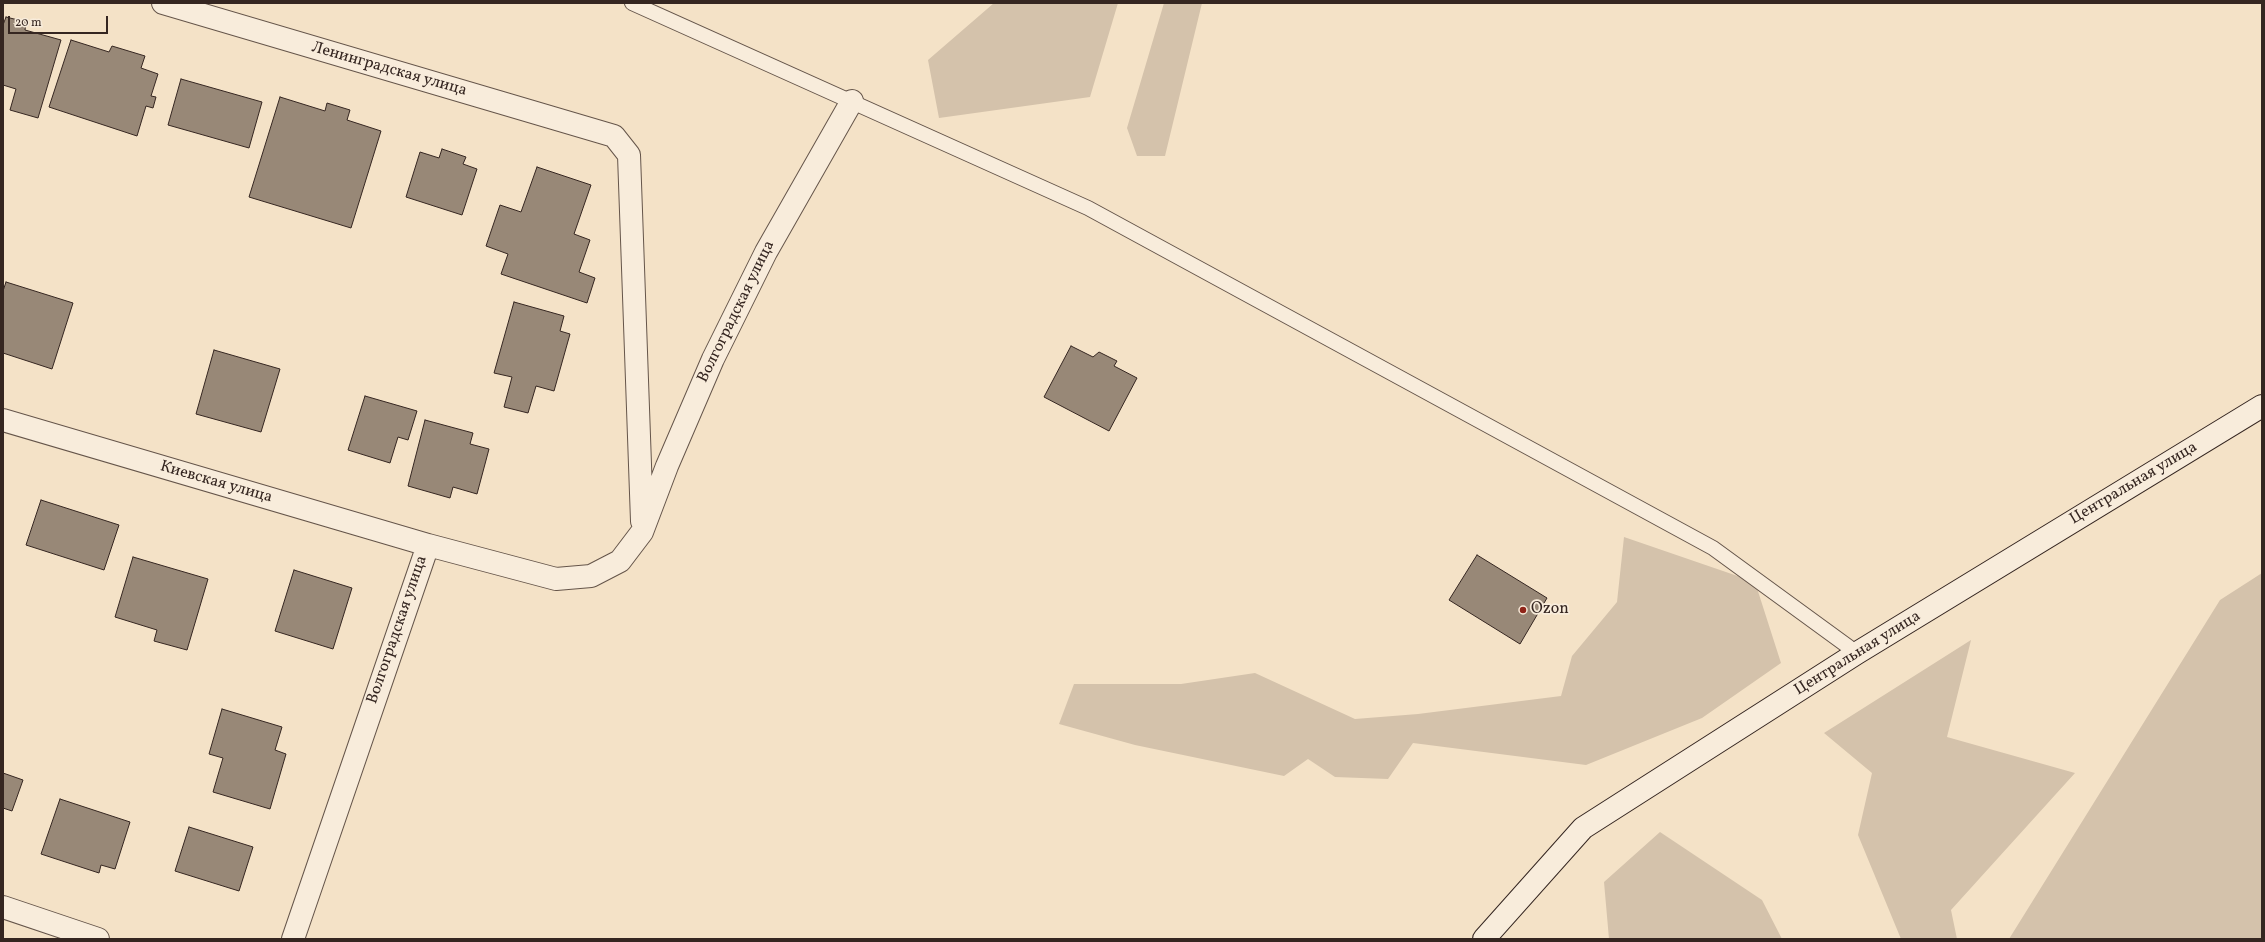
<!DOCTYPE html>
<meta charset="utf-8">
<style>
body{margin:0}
#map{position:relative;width:2265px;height:942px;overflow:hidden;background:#f4e2c7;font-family:Vollkorn,serif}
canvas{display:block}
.frame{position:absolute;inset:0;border:4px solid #352621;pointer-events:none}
.scale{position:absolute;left:8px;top:16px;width:100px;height:18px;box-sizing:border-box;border:2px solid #352621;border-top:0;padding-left:5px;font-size:12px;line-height:14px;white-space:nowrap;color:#352621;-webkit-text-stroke:3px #f8ecdb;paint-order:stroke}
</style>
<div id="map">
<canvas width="2265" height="942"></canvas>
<div class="frame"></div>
<div class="scale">20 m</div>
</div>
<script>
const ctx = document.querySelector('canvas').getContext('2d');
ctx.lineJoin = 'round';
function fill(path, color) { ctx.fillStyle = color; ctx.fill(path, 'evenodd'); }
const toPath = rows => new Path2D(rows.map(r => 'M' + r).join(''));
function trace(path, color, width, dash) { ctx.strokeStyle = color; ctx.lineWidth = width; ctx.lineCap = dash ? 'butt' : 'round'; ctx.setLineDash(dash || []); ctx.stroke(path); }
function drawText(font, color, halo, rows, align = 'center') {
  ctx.font = font + ' Vollkorn,serif'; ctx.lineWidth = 3.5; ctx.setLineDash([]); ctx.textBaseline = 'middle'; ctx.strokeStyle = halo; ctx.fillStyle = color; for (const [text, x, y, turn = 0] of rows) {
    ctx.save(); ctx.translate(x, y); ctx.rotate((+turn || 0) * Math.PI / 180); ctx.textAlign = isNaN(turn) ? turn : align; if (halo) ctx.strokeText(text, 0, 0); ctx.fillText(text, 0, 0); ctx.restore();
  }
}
fill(toPath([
 [994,3,1118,3,1090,97,939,118,928,60],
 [1164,3,1202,3,1165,156,1137,156,1127,128],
 [1624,537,1755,582,1781,663,1702,718,1586,765,1413,743,1388,779,1335,777,1308,759,1284,776,1135,745,1059,724,1074,684,1181,684,1255,673,1355,719,1418,714,1561,696,1572,656,1617,602],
 [2262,573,2262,939,2009,939,2220,600],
 [1971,640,1947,737,2075,773,1951,910,1957,939,1901,939,1858,835,1872,773,1824,733],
 [1660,832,1762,900,1782,939,1609,939,1604,882]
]), '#d4c2ab');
const building = toPath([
 [6,17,26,22,25,30,61,40,38,118,10,110,16,89,3,85,3,25,6,17],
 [71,40,109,52,112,46,145,56,141,68,158,74,151,96,156,97,153,108,146,106,137,136,49,107,71,40],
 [181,79,262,102,249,148,168,125,181,79],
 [280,97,325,111,327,103,350,110,347,120,381,131,351,228,249,197,280,97],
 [442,149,466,157,463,164,477,169,462,215,406,197,420,152,439,158,442,149],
 [537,167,591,185,574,234,590,240,579,272,595,278,587,303,501,274,508,254,486,246,500,205,521,212,537,167],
 [6,282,73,303,52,369,3,353,3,291,6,282],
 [514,302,564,316,560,331,570,334,554,391,536,386,528,413,504,407,512,377,494,373,514,302],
 [1071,346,1093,357,1099,352,1117,361,1114,366,1137,378,1109,431,1044,397,1071,346],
 [214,350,280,369,261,432,196,414,214,350],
 [365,396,417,411,408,440,398,437,390,463,348,450,365,396],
 [425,420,473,433,470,444,489,449,477,494,453,487,450,498,408,486,425,420],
 [41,500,119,525,104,570,26,545,41,500],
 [1477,555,1547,598,1520,644,1449,600,1477,555],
 [133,557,208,579,187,650,154,641,157,630,115,617,133,557],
 [294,570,352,588,333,649,275,631,294,570],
 [222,709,282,727,275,750,286,754,270,809,213,792,223,758,209,754,222,709],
 [3,773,23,780,12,811,3,808,3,773],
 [60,799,130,822,115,869,101,865,99,873,41,854,60,799],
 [189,827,253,847,239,891,175,871,189,827]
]);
fill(building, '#988877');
trace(building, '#352621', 1);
const lane = toPath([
 [632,3,1088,208,1713,548,1857,653]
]);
const street = toPath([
 [163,3,614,136,629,155,642,521],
 [3,420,428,545],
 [3,907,98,939],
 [293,939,428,545,556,579,591,576,620,561,642,532,667,466,713,359,766,252,852,101]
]);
const secondary = toPath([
 [1484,939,1583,828,1857,653,2262,406]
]);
trace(lane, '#65554a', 16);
trace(street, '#65554a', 24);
trace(secondary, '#352621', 24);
trace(lane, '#f8ecdb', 14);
trace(street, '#f8ecdb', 22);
trace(secondary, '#f8ecdb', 22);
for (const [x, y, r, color] of [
 [1523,610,4,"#8f2418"]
]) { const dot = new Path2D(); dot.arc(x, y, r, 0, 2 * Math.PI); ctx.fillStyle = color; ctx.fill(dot); trace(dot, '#f8ecdb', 1.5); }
drawText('16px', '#352621', '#f8ecdb', [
 ["Ленинградская улица",389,70,16],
 ["Волгоградская улица",737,312,-64],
 ["Киевская улица",216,483,16],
 ["Центральная улица",2134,484,-31],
 ["Волгоградская улица",398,630,-71],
 ["Центральная улица",1858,654,-32]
]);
drawText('16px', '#352621', '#f8ecdb', [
 ["Ozon",1531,610]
], 'left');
</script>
